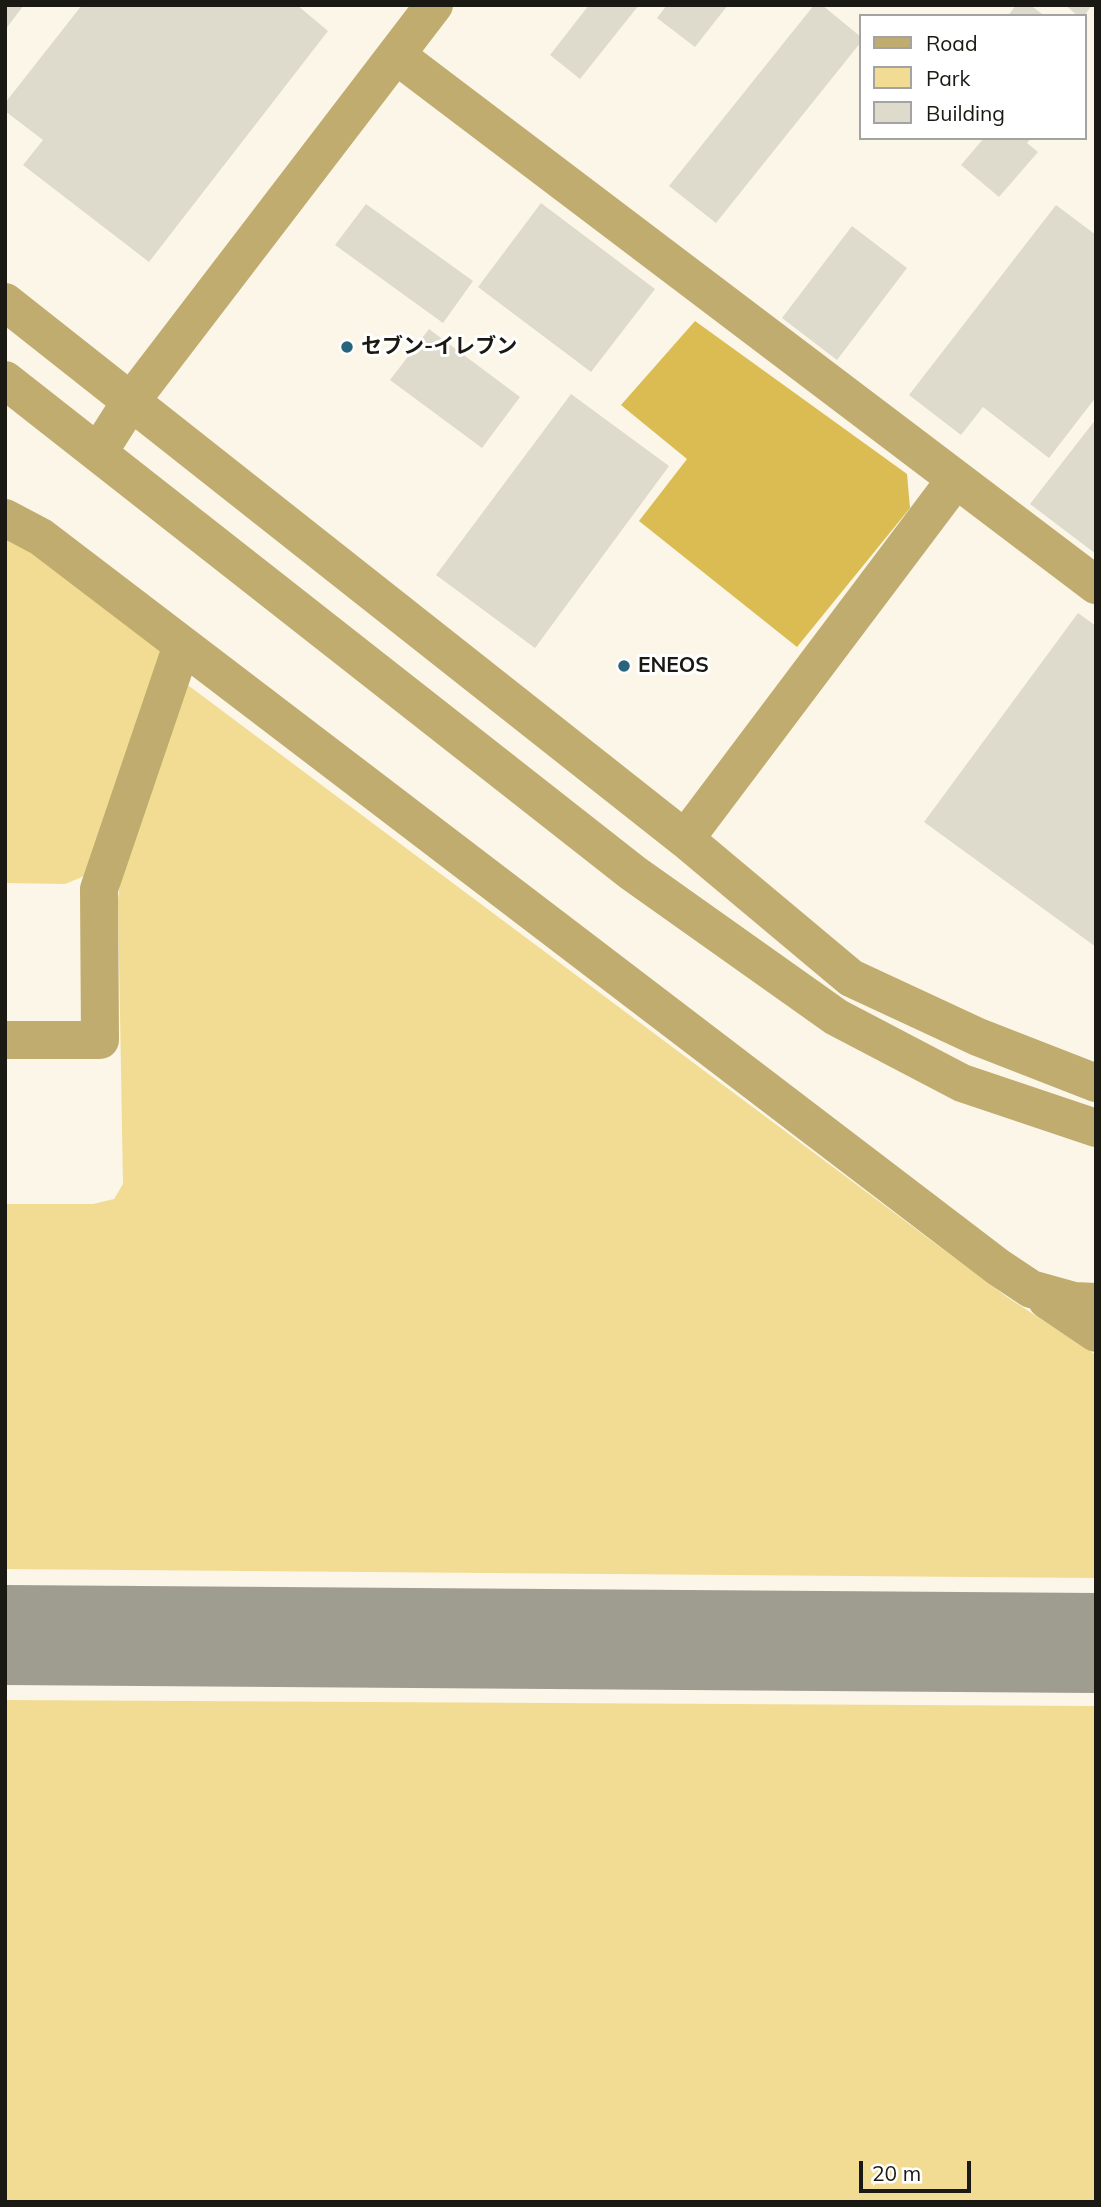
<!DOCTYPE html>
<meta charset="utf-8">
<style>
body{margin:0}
#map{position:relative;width:1101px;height:2207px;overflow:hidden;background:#fbf6e7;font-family:Mulish,sans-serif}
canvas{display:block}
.frame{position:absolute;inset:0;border:7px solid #1a1913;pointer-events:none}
.legend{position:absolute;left:859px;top:14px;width:228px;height:126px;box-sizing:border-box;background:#fff;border:2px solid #a3a3a1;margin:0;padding:9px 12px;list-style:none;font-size:21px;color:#1a1913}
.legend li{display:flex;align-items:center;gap:14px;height:35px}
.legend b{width:35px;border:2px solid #a3a3a1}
.scale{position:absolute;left:859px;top:2161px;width:112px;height:32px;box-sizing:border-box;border:4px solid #1a1913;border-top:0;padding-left:9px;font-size:21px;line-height:24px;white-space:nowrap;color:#1a1913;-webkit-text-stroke:5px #fff;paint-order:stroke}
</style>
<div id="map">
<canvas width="1101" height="2207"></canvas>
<div class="frame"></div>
<ul class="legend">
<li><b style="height:9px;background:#c0ac6e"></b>Road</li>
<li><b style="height:19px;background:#f2dc93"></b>Park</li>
<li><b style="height:19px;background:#dfdbcc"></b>Building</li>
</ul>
<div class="scale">20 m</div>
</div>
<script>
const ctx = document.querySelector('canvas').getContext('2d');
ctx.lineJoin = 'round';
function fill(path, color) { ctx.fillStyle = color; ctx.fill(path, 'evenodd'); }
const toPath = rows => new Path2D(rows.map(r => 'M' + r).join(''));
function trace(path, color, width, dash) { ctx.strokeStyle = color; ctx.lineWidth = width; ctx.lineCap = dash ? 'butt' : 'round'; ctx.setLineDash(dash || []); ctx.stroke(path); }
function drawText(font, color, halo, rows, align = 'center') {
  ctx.font = font + ' Mulish,"Noto Sans JP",sans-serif'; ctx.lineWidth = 6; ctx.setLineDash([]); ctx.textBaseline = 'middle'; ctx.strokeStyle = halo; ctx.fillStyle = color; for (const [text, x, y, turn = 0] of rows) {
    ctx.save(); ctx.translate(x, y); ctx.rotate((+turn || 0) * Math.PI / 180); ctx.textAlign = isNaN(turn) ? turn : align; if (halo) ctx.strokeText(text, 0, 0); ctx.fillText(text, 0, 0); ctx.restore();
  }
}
fill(toPath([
 [5,527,164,646,87,875,65,884,5,883],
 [185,683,1007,1297,1096,1355,1096,1578,5,1569,5,1204,93,1204,114,1199,123,1184,118,900,123,859],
 [5,1700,1096,1706,1096,2202,5,2202]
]), '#f2dc93');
fill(toPath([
 [695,321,907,474,910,508,797,647,639,521,687,459,621,405]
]), '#dbbc53');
trace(toPath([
 [5,1635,1096,1643]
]), '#9f9c90', 100);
fill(toPath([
 [5,5,24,5,5,30],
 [82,5,297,5,328,31,149,262,23,165,43,140,5,111,5,103],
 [589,5,639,5,580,79,550,55],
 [667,5,728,5,695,47,657,18],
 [814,5,822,5,861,37,861,42,716,223,669,186],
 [1016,5,1030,5,1045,16,1008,16],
 [1065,5,1092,5,1084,16,1078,16],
 [984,138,1031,138,1027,143,1038,152,999,197,961,165],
 [541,203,655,289,591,372,478,287],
 [366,204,473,281,443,323,335,245],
 [1056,205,1096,235,1096,397,1049,458,983,407,961,435,909,395],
 [852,226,907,268,837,360,782,318],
 [429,329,520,397,482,448,390,380],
 [571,394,669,466,535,648,436,575],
 [1096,419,1096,554,1030,504],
 [1078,613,1096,626,1096,947,924,822]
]), '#dfdbcc');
trace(toPath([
 [396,55,1096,585],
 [5,302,685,839,851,978,978,1037,1096,1083],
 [5,380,633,873,836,1017,962,1083,1096,1128],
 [98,453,131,401,434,5],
 [5,518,41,537,998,1267,1031,1289,1074,1301,1096,1302],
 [685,839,956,479],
 [5,1040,100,1040,99,889,182,645],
 [1047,1300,1096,1333]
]), '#c0ac6e', 38);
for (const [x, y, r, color] of [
 [347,347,7,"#28657c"],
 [624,666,7,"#28657c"]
]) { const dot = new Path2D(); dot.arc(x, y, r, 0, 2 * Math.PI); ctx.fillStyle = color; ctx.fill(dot); trace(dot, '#fff', 2.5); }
drawText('bold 21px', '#1a1913', '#fff', [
 ["セブン-イレブン",361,347],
 ["ENEOS",638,666]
], 'left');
</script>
